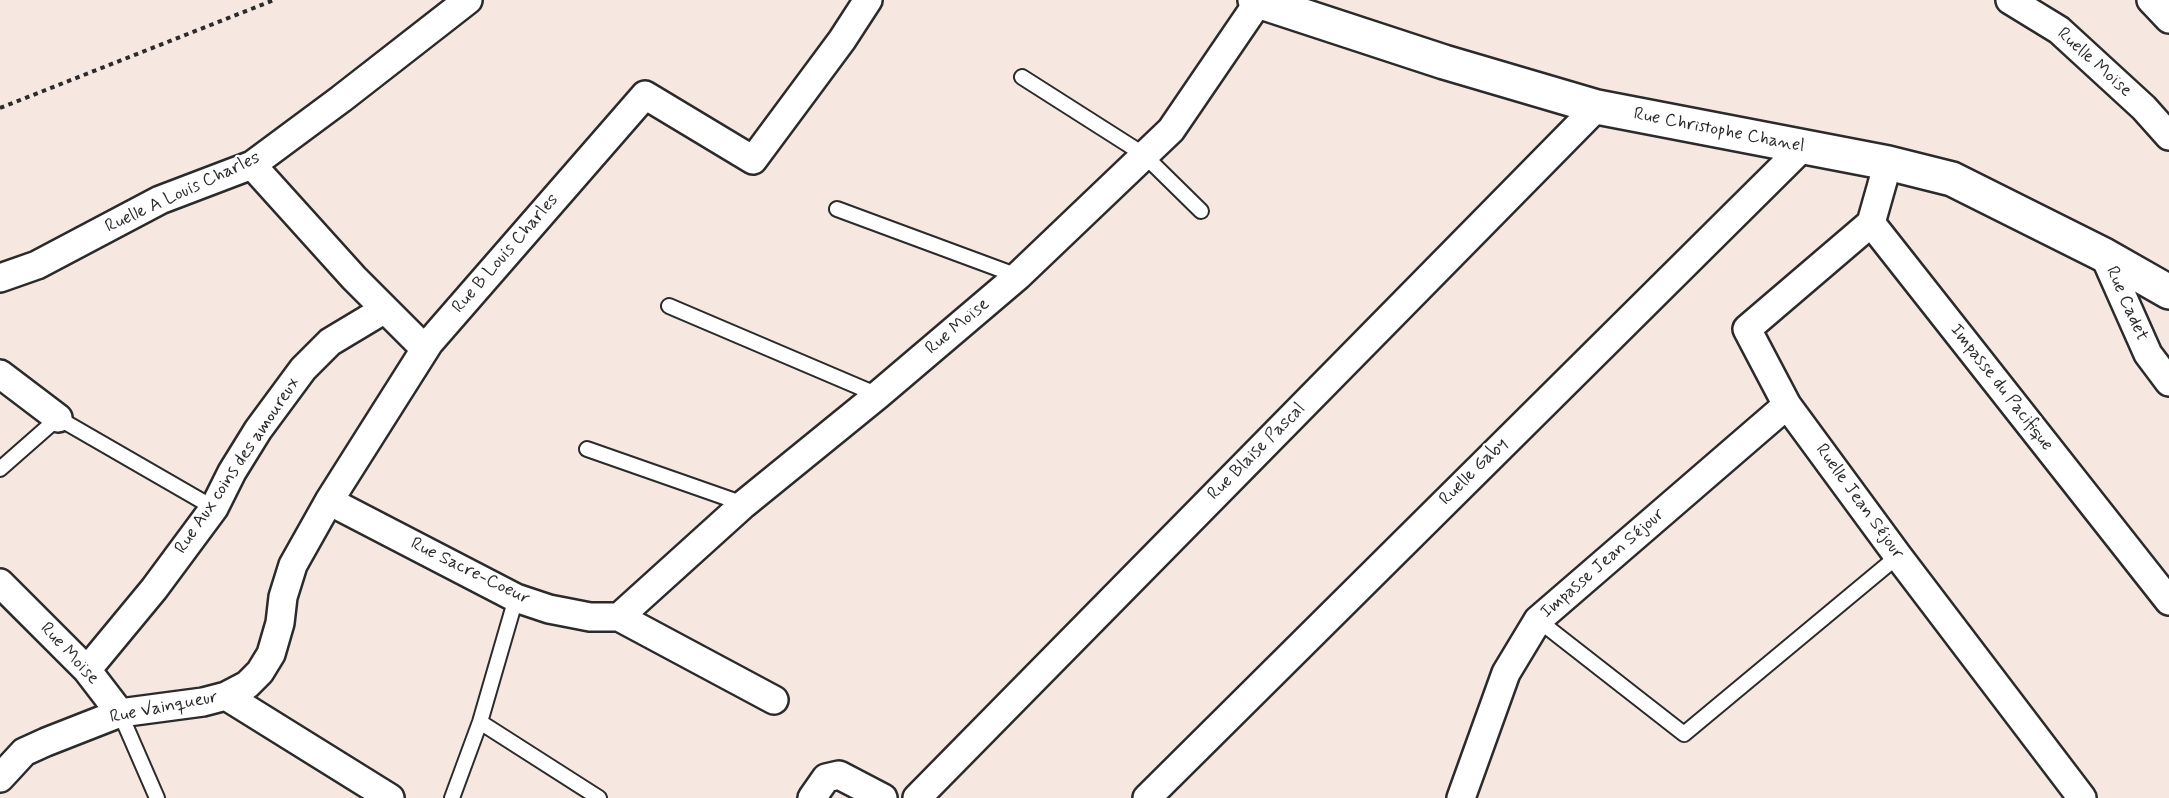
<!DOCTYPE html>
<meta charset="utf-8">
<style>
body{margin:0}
canvas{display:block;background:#f7e7e1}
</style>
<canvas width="2169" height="798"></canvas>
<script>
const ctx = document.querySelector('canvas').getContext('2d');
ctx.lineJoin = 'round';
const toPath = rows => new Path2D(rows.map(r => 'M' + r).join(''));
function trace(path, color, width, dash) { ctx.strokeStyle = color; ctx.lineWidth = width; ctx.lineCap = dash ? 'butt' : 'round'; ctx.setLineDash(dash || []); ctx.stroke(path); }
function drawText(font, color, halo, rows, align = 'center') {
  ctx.font = font + ' Mynerve,sans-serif'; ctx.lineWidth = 4.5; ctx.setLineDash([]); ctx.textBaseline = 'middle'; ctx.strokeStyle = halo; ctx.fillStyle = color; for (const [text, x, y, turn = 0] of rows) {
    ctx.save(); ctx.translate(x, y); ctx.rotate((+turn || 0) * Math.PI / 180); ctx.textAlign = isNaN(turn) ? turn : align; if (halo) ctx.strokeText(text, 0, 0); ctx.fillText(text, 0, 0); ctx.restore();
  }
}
const service = toPath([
 [1022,77,1143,154,1201,211],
 [837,209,1018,276],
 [669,306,878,395],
 [587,449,744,504],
 [0,469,58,418,214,508],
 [1538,620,1684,734,1898,556],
 [120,713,157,798],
 [480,722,599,798],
 [452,798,480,722,516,598]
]);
const minor = toPath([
 [2010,0,2059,30,2144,108,2169,136],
 [2151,0,2169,19],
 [1888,163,1871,223,2169,601],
 [252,165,354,278,425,349],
 [1871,223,1747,329,1787,405,1898,556,2082,798],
 [2104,255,2148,354,2169,382],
 [0,278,37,265,160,200,252,165,341,99,468,0],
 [0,374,58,418],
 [329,501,516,598,549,609,590,617,619,617,774,700],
 [0,583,87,670,120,713],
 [619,617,744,504,878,395,1018,276,1171,130,1259,1],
 [87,670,154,589,214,508,232,472,258,430,303,369,330,342,385,309],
 [226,696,247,685,260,672,271,654,280,623,283,597,293,565,329,501,429,343,645,95,753,160,842,40,868,0],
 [0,778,24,752,46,742,120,713,203,702,226,696,390,798],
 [812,798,826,778,839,775,883,798],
 [917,798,1597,107],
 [1147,798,1803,147],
 [1461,798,1506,673,1538,620,1787,405]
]);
const tertiary = toPath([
 [1255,0,1444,62,1597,107,1888,163,1952,179,2104,255,2169,292]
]);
trace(service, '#2b2b2b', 18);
trace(minor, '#2b2b2b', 32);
trace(tertiary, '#2b2b2b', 38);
trace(toPath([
 [0,108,274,0]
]), '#2b2b2b', 4, [4.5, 4.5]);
trace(service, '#fff', 14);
trace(minor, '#fff', 27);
trace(tertiary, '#fff', 33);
drawText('18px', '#2b2b2b', '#fff', [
 ["Ruelle Moïse",2094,63,42],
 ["Rue Christophe Chanel",1719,131,11],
 ["Ruelle A Louis Charles",183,193,-25],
 ["Rue B Louis Charles",506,254,-49],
 ["Rue Cadet",2126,304,66],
 ["Rue Moïse",958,327,-40],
 ["Impasse du Pacifique",2001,388,52],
 ["Rue Blaise Pascal",1257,452,-45],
 ["Rue Aux coins des amoureux",238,466,-56],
 ["Ruelle Gaby",1474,472,-45],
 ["Ruelle Jean Séjour",1859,502,54],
 ["Impasse Jean Séjour",1603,564,-41],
 ["Rue Sacre-Coeur",470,572,26],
 ["Rue Moïse",69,654,47],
 ["Rue Vainqueur",164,708,-11]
]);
</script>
